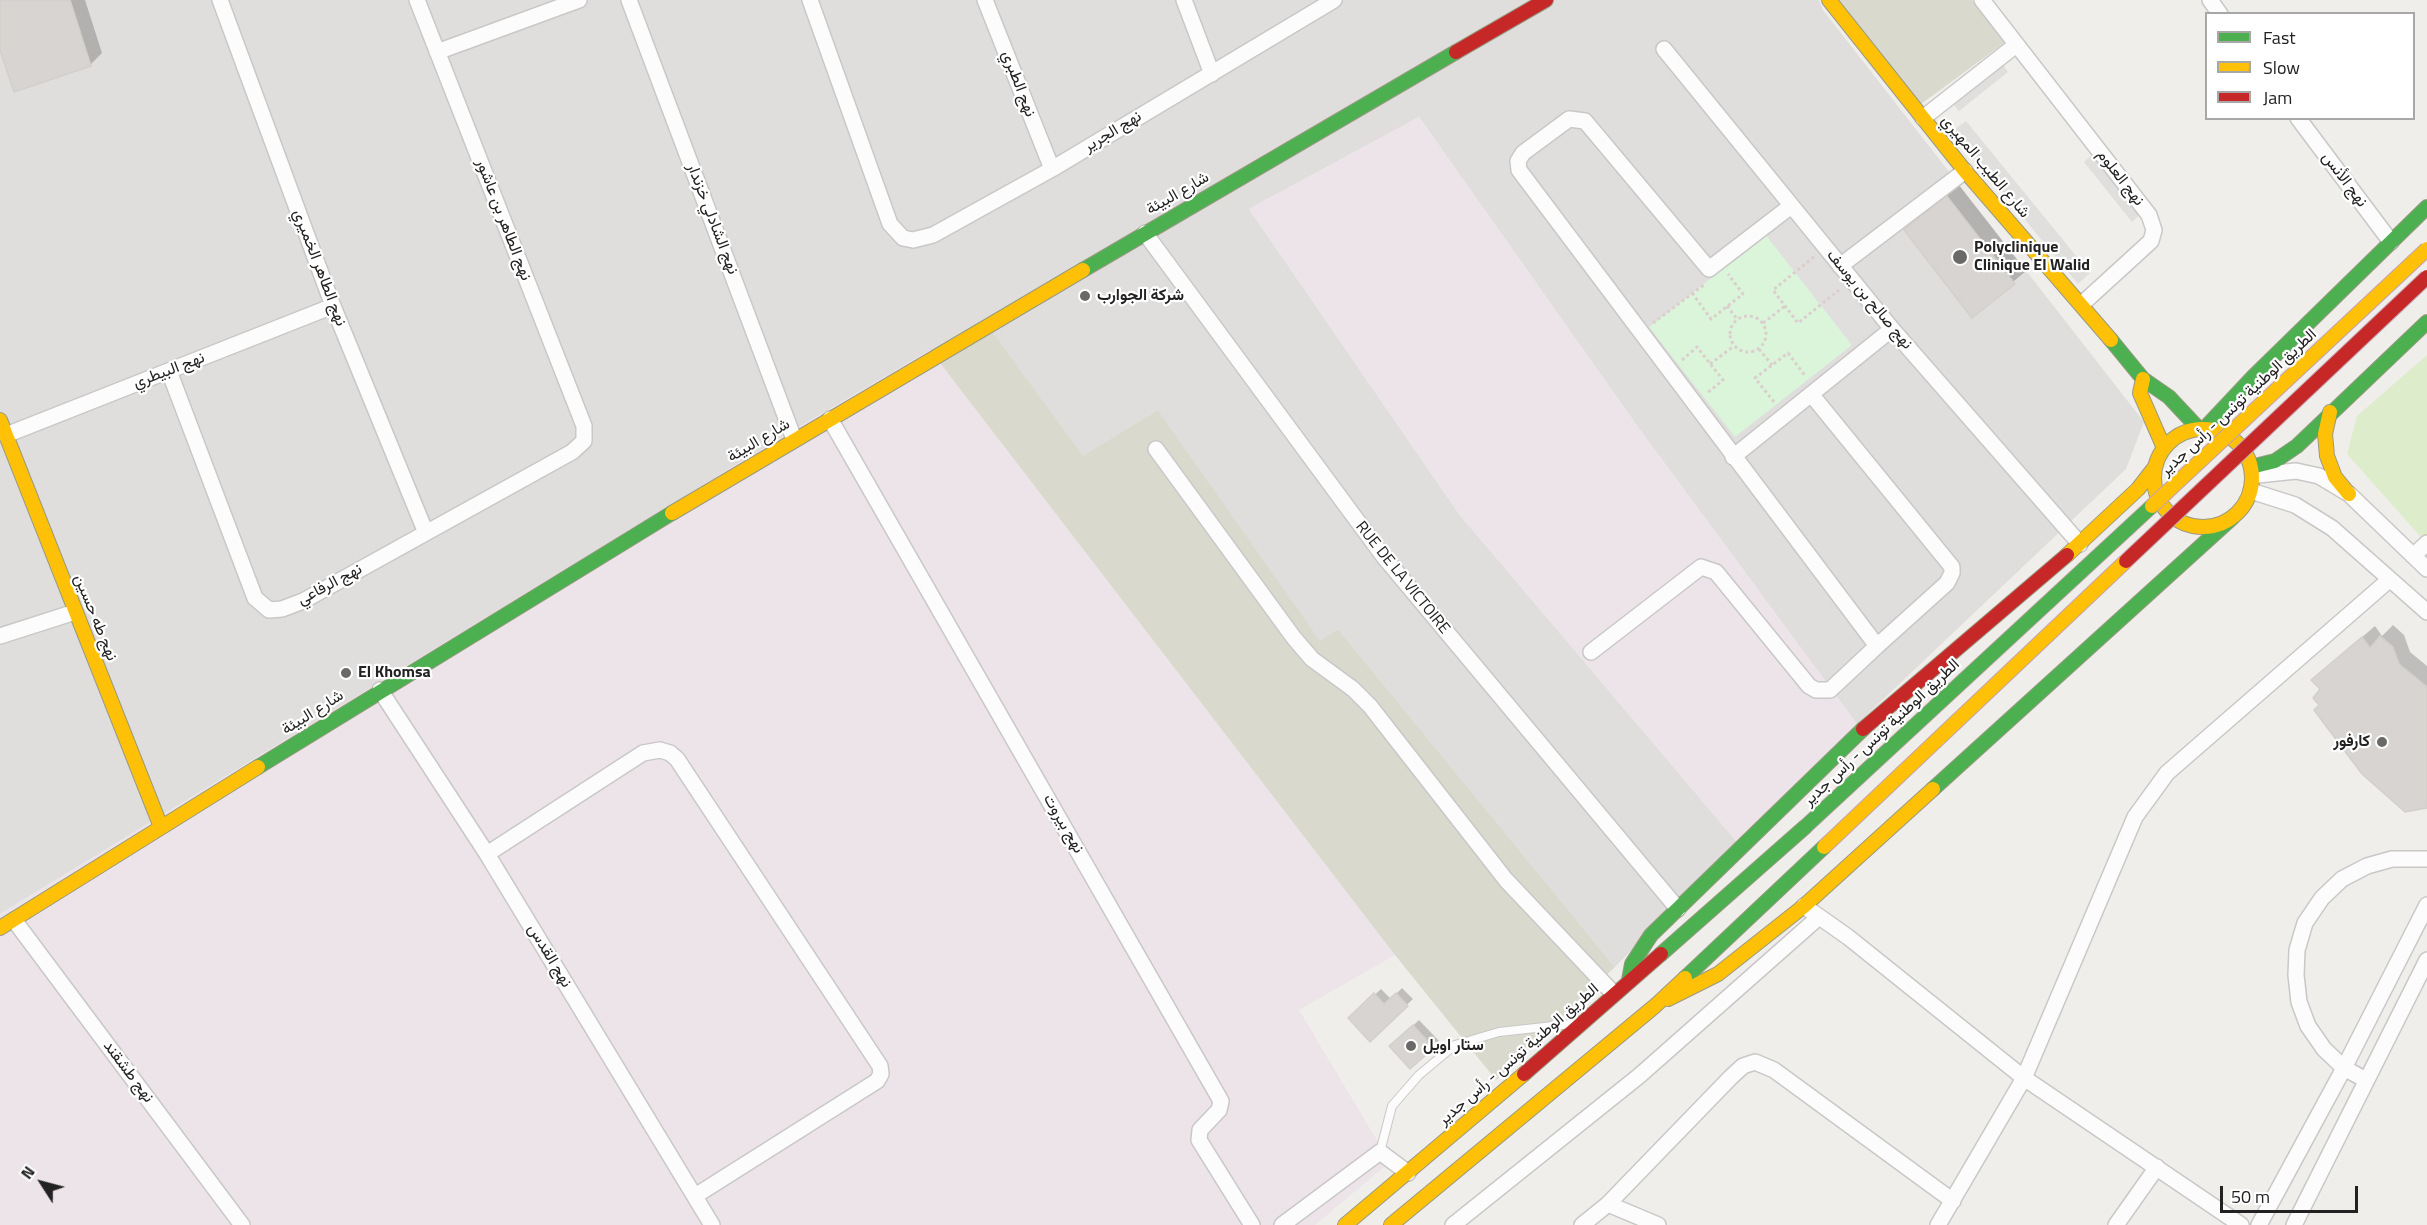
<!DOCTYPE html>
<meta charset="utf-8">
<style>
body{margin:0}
#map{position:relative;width:2427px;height:1225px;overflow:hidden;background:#f0eeeb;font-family:"Titillium Web",sans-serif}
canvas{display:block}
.legend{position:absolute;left:2205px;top:12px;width:210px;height:108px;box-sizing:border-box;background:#fff;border:2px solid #a7a7a7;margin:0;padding:8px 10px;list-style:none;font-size:18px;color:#222}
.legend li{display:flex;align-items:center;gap:12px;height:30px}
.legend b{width:30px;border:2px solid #a7a7a7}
.north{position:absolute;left:12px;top:1153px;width:60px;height:60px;-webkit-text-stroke:4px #fff;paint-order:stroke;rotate:306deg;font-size:16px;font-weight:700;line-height:24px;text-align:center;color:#222}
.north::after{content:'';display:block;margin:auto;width:21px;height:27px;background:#222;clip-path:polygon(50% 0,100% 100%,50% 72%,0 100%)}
.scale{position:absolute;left:2220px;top:1186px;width:138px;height:27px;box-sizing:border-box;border:3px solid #222;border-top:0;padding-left:8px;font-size:18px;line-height:21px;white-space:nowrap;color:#222;-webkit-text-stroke:4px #fff;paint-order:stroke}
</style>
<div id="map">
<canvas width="2427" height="1225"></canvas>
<ul class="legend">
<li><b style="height:8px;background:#4caf50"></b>Fast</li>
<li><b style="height:8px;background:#ffc107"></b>Slow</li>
<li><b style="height:8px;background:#c62828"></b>Jam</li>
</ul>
<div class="north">N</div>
<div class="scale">50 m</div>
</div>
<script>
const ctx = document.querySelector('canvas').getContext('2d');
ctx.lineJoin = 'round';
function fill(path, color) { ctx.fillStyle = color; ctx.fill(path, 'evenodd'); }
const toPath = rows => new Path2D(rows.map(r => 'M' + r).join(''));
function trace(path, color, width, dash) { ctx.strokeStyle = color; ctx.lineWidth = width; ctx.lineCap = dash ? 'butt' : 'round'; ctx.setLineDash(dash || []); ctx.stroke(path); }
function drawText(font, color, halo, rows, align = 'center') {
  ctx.font = font + ' "Titillium Web",Vazirmatn,sans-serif'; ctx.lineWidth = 4.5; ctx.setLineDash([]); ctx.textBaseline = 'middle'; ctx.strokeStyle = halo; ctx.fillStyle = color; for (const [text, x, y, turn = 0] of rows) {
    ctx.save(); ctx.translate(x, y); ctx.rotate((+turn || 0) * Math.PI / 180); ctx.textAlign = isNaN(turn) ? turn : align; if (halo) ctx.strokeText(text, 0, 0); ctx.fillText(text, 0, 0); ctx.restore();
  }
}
fill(toPath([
 [0,0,1819,0,1823,10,2144,422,2126,469,1857,724,1635,423,1419,117,1249,209,1459,514,1737,842,1615,967,1338,629,1320,642,1158,410,1083,457,983,319,777,440,0,914]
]), '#dfdedc');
fill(toPath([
 [1419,117,1635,423,1857,724,1737,842,1459,514,1249,209],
 [930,350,1395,955,1299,1010,1390,1162,1315,1225,0,1225,0,914,777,440]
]), '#ede4e9');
fill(toPath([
 [1837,0,1972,0,2004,43,1917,107],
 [983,319,1083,456,1158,410,1320,641,1338,629,1615,967,1496,1080,1395,955,930,350]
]), '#d9d9cd');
fill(toPath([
 [2427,355,2427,544,2347,454,2357,416]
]), '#ddeccb');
fill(toPath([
 [1766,235,1852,345,1735,437,1649,327]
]), '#daf5da');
fill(toPath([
 [2001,62,2008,72,1959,111,1951,102],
 [1966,121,2090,273,2078,284,1952,131],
 [2095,152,2142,212,2132,222,2084,162],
 [1955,189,2024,276,2015,284,1946,195],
 [1790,217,1875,327,1852,345,1766,235]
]), '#e0dfde');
fill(toPath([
 [0,0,85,0,102,53,90,65,0,46],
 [1958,184,2026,271,1972,316,1918,218],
 [2393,625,2404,635,2410,652,2427,666,2427,806,2322,689,2325,669,2375,626,2382,636],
 [1402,988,1413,999,1370,1040,1350,1018,1381,989,1391,999],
 [1419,1020,1439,1041,1411,1067,1397,1041]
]), '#0003');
const building = toPath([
 [0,0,70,0,91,66,14,92,0,50,0,0],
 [1946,195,2015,284,1972,318,1904,230,1946,195],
 [2380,636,2393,647,2399,664,2427,687,2427,808,2405,812,2362,774,2314,710,2319,705,2313,698,2320,689,2311,680,2362,637,2370,648,2380,636],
 [1374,993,1384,1004,1396,993,1408,1006,1370,1042,1348,1018,1374,993],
 [1413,1025,1434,1048,1410,1069,1389,1046,1413,1025]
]);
fill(building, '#d7d4d2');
trace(building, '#d3d0cc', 1.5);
const lane = toPath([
 [1380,1152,1392,1106,1419,1075,1455,1045,1499,1032,1572,1024]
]);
const street = toPath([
 [220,0,333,306,426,533],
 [629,0,794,439],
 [810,0,890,224,903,238,913,240,933,235,1052,169,1334,0],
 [985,0,1052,169],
 [1184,0,1212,74],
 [1982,0,2149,215,2154,230,2151,241,2082,304],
 [2210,0,2220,14],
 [1664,49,1892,329,2080,544],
 [437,52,579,0],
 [1923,118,2016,45],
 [2298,118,2391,242],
 [1791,206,1709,269,1585,121,1569,119,1523,153,1518,161,1519,170,1877,646,1947,583,1952,573,1952,567,1811,394],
 [1145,233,1384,557,1678,909],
 [1840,266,1965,171],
 [169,371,255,598,269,610,282,609,303,601,572,452,584,441,584,426,417,0],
 [830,419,1221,1101,1219,1110,1200,1130,1199,1140,1252,1225],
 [6,435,333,306],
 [1156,449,1294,638,1312,659,1353,689,1370,706,1506,880,1614,994],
 [1733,457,1892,329],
 [2258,475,2296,471,2319,476,2349,494,2427,569],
 [2251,491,2295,505,2332,528,2427,612],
 [2413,556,2427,543],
 [0,636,75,612],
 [1591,652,1701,567,1716,572,1809,686,1816,690,1830,690,1877,646],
 [380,690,487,854,712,1225],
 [487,854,643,753,660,750,670,753,677,759,880,1066,881,1074,877,1081,695,1196],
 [1804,906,1848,937,2024,1078,2241,1225],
 [14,920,242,1225],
 [2366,1080,2344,1068,2324,1049,2308,1026,2299,1002,2296,975,2297,950,2305,923,2322,898,2342,879,2367,866,2392,859,2427,859],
 [1608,1204,1658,1225],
 [1282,1225,1380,1152,1408,1173],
 [1453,1225,1639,1076,1819,917],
 [1582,1225,1608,1204,1731,1077,1743,1066,1755,1062,1774,1070,1953,1201],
 [1938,1225,2024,1078,2135,817,2167,773,2389,580],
 [2116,1225,2157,1167],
 [2259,1225,2344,1068,2427,905],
 [2294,1225,2427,960]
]);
const fast = toPath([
 [1083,270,1456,52],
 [2111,340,2143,379,2169,397,2199,429],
 [2205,428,2253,377,2427,207],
 [2251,467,2275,461,2297,446,2427,322],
 [258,767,672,513],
 [1933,789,2232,518],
 [1661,954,1805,827],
 [1685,978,1824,847],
 [1629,980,1632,964,1651,935,1863,729]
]);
const slow = toPath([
 [1829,0,1965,171,2111,340],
 [2143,379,2140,393,2164,448],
 [2330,412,2325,434,2327,456,2335,477,2349,494],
 [0,420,161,827],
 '2154 478a49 49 0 1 1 98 0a49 49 0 1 1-98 0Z',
 [672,513,1083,270],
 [2067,555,2138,489,2155,467],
 [0,928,258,767],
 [1668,999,1718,974,1804,906,1933,789],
 [1345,1225,1524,1074],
 [1391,1225,1655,1006,1685,978]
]);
const jam = toPath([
 [1456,52,1546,0],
 [1863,729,2067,555],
 [1524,1074,1661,954]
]);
trace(lane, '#c9c8c7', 10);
trace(street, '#c9c8c7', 18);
trace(fast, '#999a82', 16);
trace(slow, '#999a82', 16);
trace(jam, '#999a82', 16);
trace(toPath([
 [1814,257,1773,290,1798,323,1839,290],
 [1692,293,1711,319,1743,294,1728,274],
 [1727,306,1737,319],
 '1730 334a18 18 0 1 1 36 0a18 18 0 1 1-36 0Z',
 [1653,323,1705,284],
 [1763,323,1785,306],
 [1759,349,1772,365],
 [1682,360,1697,347,1723,380,1706,394],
 [1710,364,1734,346],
 [1774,402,1755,378,1788,353,1806,377]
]), '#dccecd', 3, [3, 3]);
trace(lane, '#fdfcfc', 8);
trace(street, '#fdfcfc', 15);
trace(fast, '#4caf50', 14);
trace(slow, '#ffc107', 14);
trace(jam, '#c62828', 14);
const fastBridge = toPath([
 [1805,827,2152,506]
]);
const slowBridge = toPath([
 [2152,506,2427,249],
 [1824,847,2126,561]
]);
const jamBridge = toPath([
 [2126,561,2427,277]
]);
trace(fastBridge, '#c5a2ac', 16, []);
trace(slowBridge, '#c5a2ac', 16, []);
trace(jamBridge, '#c5a2ac', 16, []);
trace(fastBridge, '#4caf50', 14);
trace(slowBridge, '#ffc107', 14);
trace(jamBridge, '#c62828', 14);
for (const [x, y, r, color] of [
 [1960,257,8,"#6a6968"],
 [1085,296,6,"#6a6968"],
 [346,673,6,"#6a6968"],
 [2382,742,6,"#6a6968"],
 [1411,1046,6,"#6a6968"]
]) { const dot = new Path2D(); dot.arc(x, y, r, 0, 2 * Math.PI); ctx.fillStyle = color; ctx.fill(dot); trace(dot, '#fff', 2); }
drawText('16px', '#222', '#fff', [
 ["نهج الطبري",1018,84,69],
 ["نهج الجرير",1113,132,-31],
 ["شارع الطيب المهيري",1985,167,50],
 ["نهج العلوم",2120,178,52],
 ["نهج الأنس",2344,180,53],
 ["شارع البيئة",1178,194,-30],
 ["نهج الشادلي خزندار",712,219,69],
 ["نهج الطاهر بن عاشور",503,220,69],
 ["نهج الطاهر الخميري",319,268,69],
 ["نهج صالح بن يوسف",1869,300,50],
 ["نهج البيطري",169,371,-21],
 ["الطريق الوطنية تونس - رأس جدير",2239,403,-43],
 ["شارع البيئة",759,441,-31],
 ["RUE DE LA VICTOIRE",1402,578,51],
 ["نهج الرفاعي",330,585,-28],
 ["نهج طه حسين",95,618,68],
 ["شارع البيئة",313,713,-32],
 ["الطريق الوطنية تونس - رأس جدير",1882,733,-43],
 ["نهج بيروت",1063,824,60],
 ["نهج القدس",549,956,59],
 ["الطريق الوطنية تونس - رأس جدير",1519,1055,-41],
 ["نهج طشقند",128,1072,53]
]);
drawText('bold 16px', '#222', '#fff', [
 ["Polyclinique",1974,248],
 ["Clinique El Walid",1974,266],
 ["شركة الجوارب",1097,296],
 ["El Khomsa",358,673],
 ["كارفور",2370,742,"right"],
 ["ستار اويل",1423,1046]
], 'left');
</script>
